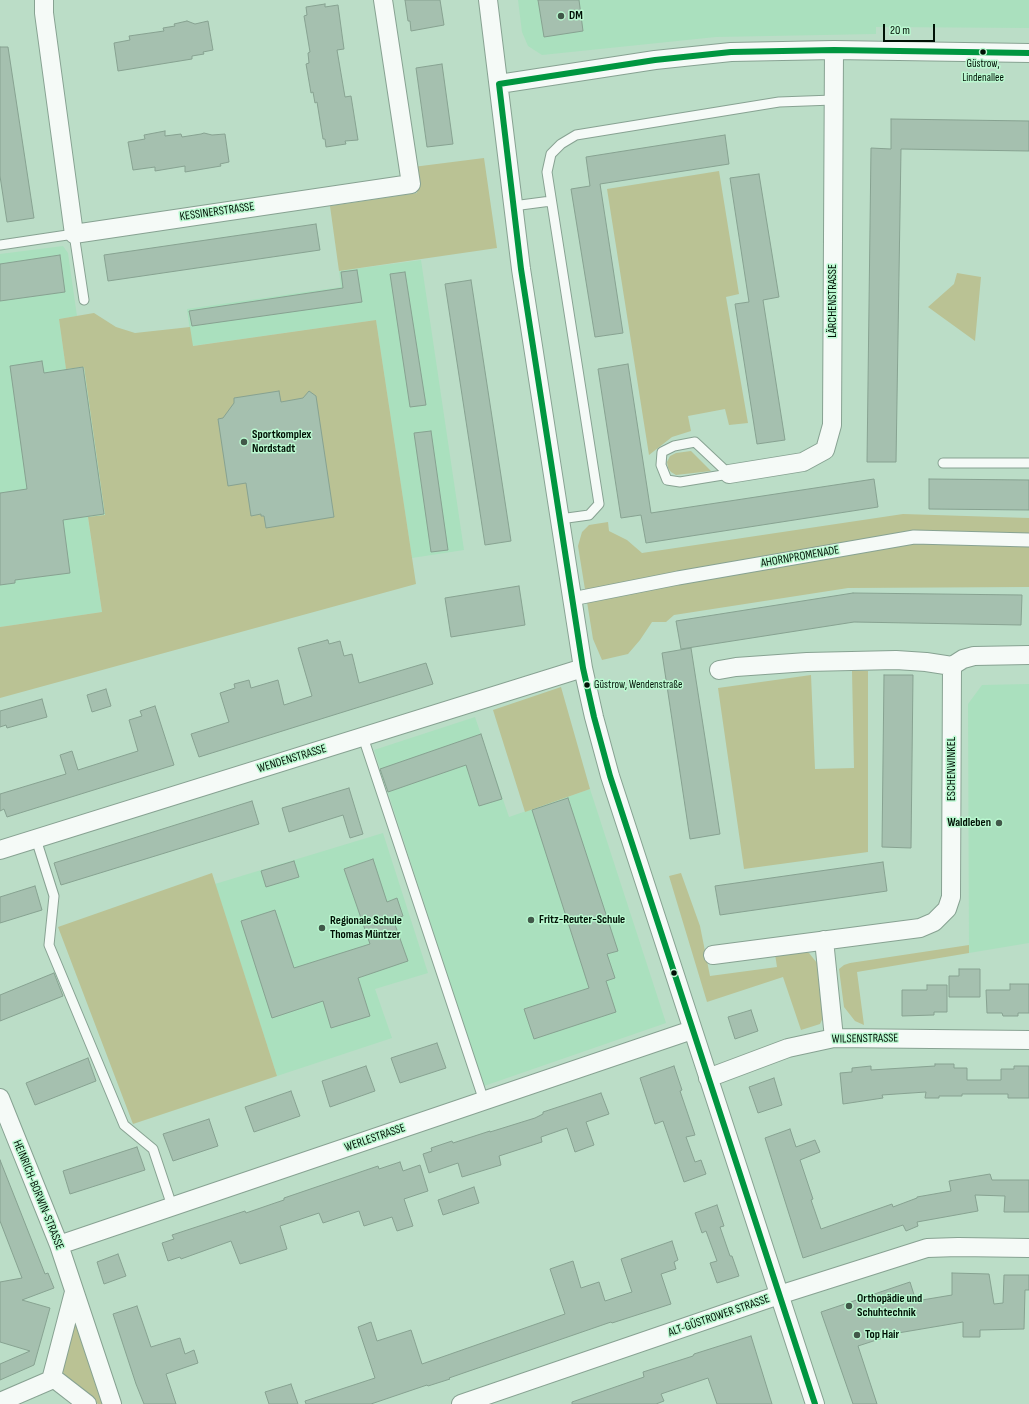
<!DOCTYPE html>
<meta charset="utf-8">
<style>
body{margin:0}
#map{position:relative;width:1029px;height:1404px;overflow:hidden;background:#bbddc7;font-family:"Sofia Sans Condensed",sans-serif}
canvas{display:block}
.scale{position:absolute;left:883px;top:24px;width:52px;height:18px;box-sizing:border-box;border:2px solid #001105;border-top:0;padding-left:5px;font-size:12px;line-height:14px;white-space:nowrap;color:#001105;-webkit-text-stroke:3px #baf8d0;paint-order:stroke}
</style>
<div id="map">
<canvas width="1029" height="1404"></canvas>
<div class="scale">20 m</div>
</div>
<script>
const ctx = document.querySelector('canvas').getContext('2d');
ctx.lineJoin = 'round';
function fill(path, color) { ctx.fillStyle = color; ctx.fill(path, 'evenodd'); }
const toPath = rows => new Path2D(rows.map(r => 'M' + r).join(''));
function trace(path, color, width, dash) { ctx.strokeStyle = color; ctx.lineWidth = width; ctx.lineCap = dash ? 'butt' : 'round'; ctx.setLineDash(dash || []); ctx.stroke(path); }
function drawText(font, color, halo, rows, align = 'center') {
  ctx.font = font + ' "Sofia Sans Condensed",sans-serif'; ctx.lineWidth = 3; ctx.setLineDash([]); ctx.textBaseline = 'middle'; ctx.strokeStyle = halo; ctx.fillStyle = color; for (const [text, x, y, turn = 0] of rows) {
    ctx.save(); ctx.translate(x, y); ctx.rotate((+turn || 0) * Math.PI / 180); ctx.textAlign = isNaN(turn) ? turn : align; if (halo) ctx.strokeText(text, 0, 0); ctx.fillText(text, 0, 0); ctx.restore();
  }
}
fill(toPath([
 [518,0,1029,0,1029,28,876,27,876,34,716,37,542,55,528,46,522,32],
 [63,246,68,253,77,316,59,319,66,368,84,367,105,515,88,518,102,612,0,627,0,254],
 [421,260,464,550,412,558,376,320,192,346,187,309,341,287,339,271],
 [1029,684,1029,943,969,953,968,704,982,685],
 [475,717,509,817,590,789,666,1023,484,1086,374,750],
 [383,833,428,973,375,989,392,1038,277,1076,215,884]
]), '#aae0be');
fill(toPath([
 [484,158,497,248,339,271,330,206,417,193,413,167],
 [719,171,739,294,726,297,748,423,729,425,725,409,688,416,691,431,672,437,649,455,607,189],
 [957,273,981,277,975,341,928,307,954,284],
 [94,313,116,327,135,333,190,327,193,346,376,320,416,584,0,698,0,627,102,612,88,517,105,515,84,367,66,369,59,319],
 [691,451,711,471,676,475,671,472,668,468,667,462,670,456,676,453],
 [903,514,1029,518,1029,587,848,588,674,615,666,622,652,622,640,640,628,654,602,660,593,639,578,546,582,532,589,525,608,522,609,531,627,540,642,553],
 [852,671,868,671,868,852,744,869,718,688,811,675,815,769,854,768],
 [561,687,590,789,525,812,493,710],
 [212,873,277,1076,133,1124,58,927],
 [681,873,700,926,710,976,777,967,775,954,804,951,809,953,817,963,825,1013,820,1024,801,1030,783,977,707,1002,669,876],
 [969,945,969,953,857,972,864,1025,855,1021,844,1007,839,969,844,965,850,963],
 [75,1323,77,1325,103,1402,102,1404,98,1404,65,1376,62,1370]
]), '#bac294');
const building = toPath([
 [405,0,440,0,444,25,411,31,410,21,408,21,405,0],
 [538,0,579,0,583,31,544,37,538,0],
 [325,4,325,7,338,5,344,49,337,50,345,97,351,96,358,140,345,141,346,144,326,147,325,139,323,139,317,102,315,103,313,92,311,93,306,64,309,63,308,53,310,52,304,16,307,15,306,7,325,4],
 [187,21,195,24,208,21,213,50,203,52,204,54,192,56,192,59,118,71,114,43,130,40,129,36,164,31,163,28,175,26,174,24,187,21],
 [0,47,8,47,34,218,7,222,0,176,0,47],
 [442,64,453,144,427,147,416,68,442,64],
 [891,119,1029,121,1029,151,901,149,896,462,867,462,871,148,891,149,891,119],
 [165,131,165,136,181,134,182,137,201,134,204,133,212,135,225,134,229,162,220,164,221,166,185,172,185,166,155,171,155,167,133,170,128,142,145,139,144,135,165,131],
 [725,135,729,164,600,184,623,333,595,337,571,189,590,186,586,157,725,135],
 [759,174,779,297,763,300,785,440,757,444,735,304,749,302,730,178,759,174],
 [316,224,320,250,108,281,104,255,316,224],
 [60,255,65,292,0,301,0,264,60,255],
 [357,270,362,302,192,326,189,311,343,288,341,272,357,270],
 [405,272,426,405,410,407,390,274,405,272],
 [471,280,511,541,485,545,445,284,471,280],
 [42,361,44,373,83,367,104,514,63,520,70,573,15,580,15,583,0,585,0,493,27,489,10,366,42,361],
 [628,364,651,513,874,479,878,507,646,543,641,515,621,518,598,369,628,364],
 [279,391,281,402,303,398,309,391,316,396,334,517,266,528,264,516,261,516,261,514,251,516,246,483,228,486,218,419,223,418,234,403,234,398,279,391],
 [431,431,448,550,431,552,414,433,431,431],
 [929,479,1029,480,1029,510,929,509,929,479],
 [519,586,525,625,451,637,445,598,519,586],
 [853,593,1022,595,1021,625,854,622,681,649,676,621,853,593],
 [327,640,328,640,329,644,340,641,344,656,352,654,359,683,426,663,433,684,199,757,191,734,229,722,220,693,235,688,234,684,249,680,251,688,278,680,284,705,312,696,298,648,327,640],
 [691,648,720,834,690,839,662,653,691,648],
 [884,675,913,675,911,848,882,847,884,675],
 [106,689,111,706,92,712,87,695,106,689],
 [42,699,47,717,7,728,6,725,0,727,0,711,42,699],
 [155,706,174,765,7,817,4,809,0,811,0,794,66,774,60,755,72,751,78,770,138,751,129,720,142,716,140,711,155,706],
 [481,734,502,799,479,806,466,765,388,792,380,769,481,734],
 [349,788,363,834,350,838,343,815,289,832,282,808,349,788],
 [568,798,618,951,607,954,615,978,606,981,616,1012,534,1039,524,1009,589,988,532,810,568,798],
 [252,801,259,824,61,885,54,863,252,801],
 [373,859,387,902,397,898,403,916,393,919,408,961,358,978,370,1016,331,1028,323,1001,272,1018,241,921,275,910,294,968,370,944,344,869,373,859],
 [294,861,299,877,266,887,261,871,294,861],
 [883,862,887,891,720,915,715,886,883,862],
 [35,886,42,910,0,923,0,897,35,886],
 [959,969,980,969,980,997,949,997,949,976,959,976,959,969],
 [54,973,63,996,0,1021,0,995,54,973],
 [1010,984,1029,984,1029,1013,1018,1013,1018,1016,1003,1016,1002,1013,987,1013,986,990,1010,990,1010,984],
 [927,985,947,985,947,1012,934,1012,934,1015,902,1016,902,990,927,990,927,985],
 [751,1010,758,1031,735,1039,728,1017,751,1010],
 [437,1043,446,1068,400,1083,391,1058,437,1043],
 [88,1058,96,1081,35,1105,26,1083,88,1058],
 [935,1064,954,1064,954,1068,967,1068,967,1080,1001,1080,1001,1069,1014,1069,1014,1066,1029,1066,1029,1098,1008,1098,1008,1094,962,1094,962,1096,939,1096,939,1098,925,1098,926,1092,882,1095,883,1098,843,1104,840,1073,852,1072,852,1068,871,1066,871,1070,935,1066,935,1064],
 [366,1066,375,1091,330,1107,322,1081,366,1066],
 [674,1066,682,1090,680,1091,695,1135,686,1137,695,1162,701,1160,706,1174,684,1182,663,1121,655,1124,640,1078,674,1066],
 [774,1078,782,1105,758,1113,749,1087,774,1078],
 [291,1091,300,1116,254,1132,245,1107,291,1091],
 [601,1093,609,1114,586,1122,594,1145,575,1152,567,1128,541,1137,542,1142,499,1156,501,1165,462,1177,458,1163,429,1173,423,1154,432,1151,431,1148,452,1141,453,1143,490,1131,490,1132,535,1118,543,1114,543,1112,601,1093],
 [209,1119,218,1146,173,1161,163,1134,209,1119],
 [790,1129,796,1147,815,1140,820,1152,800,1160,813,1199,811,1200,821,1229,892,1204,893,1207,917,1198,917,1197,951,1191,949,1181,990,1174,992,1180,1029,1180,1029,1212,1004,1212,1005,1196,975,1195,978,1211,917,1222,918,1226,906,1231,903,1225,803,1258,765,1138,790,1129],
 [137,1147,145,1170,70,1194,63,1171,137,1147],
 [0,1160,45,1274,48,1273,54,1288,22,1300,50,1308,34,1365,0,1380,0,1364,30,1351,0,1342,0,1282,22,1278,0,1221,0,1160],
 [400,1162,403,1171,420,1165,428,1191,404,1199,413,1226,397,1231,392,1217,364,1226,359,1211,323,1223,319,1213,280,1226,287,1249,240,1264,231,1241,181,1259,180,1257,168,1261,162,1243,174,1239,172,1235,245,1211,246,1213,275,1203,284,1200,284,1198,378,1166,379,1169,400,1162],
 [474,1187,479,1203,443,1215,438,1200,474,1187],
 [717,1205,724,1226,720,1227,730,1256,732,1256,739,1276,717,1283,710,1263,717,1261,706,1231,702,1233,695,1213,717,1205],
 [672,1241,678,1260,674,1262,676,1269,661,1274,671,1304,612,1323,611,1322,449,1378,450,1379,428,1386,427,1385,371,1404,306,1404,305,1401,375,1378,358,1327,371,1322,377,1341,411,1330,422,1364,565,1314,550,1269,573,1261,581,1288,599,1282,605,1301,632,1292,621,1259,672,1241],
 [118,1254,126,1276,104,1284,97,1262,118,1254],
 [952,1273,989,1274,994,1304,1003,1303,1004,1275,1029,1275,1029,1290,1025,1290,1024,1329,980,1330,980,1337,963,1337,963,1322,898,1333,858,1346,877,1404,853,1404,821,1312,910,1282,916,1301,952,1295,952,1273],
 [137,1306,151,1347,180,1338,185,1354,194,1350,198,1363,166,1374,176,1404,144,1404,136,1384,113,1314,137,1306],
 [751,1336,772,1404,717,1404,708,1378,661,1394,664,1401,656,1404,572,1404,572,1402,644,1377,643,1372,693,1356,694,1354,751,1336],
 [291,1384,298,1404,269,1404,265,1392,291,1384]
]);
fill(building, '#a5c0af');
trace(building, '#87a291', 1);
const service = toPath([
 [513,206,551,201],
 [0,245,74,234,84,300],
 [695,442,729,474,680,482,667,480,661,465,662,452,674,446,695,442],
 [943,463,1029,463],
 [560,519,589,515,599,504,547,172,551,154,561,144,576,135,779,102,833,100],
 [363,737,484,1101],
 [36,839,54,896,49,945,124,1125,153,1149,172,1206]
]);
const pedestrian = toPath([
 [572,599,678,578,914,537,1029,540]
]);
const minor = toPath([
 [44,0,44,13,74,234,411,184,383,0],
 [488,0,521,269,583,668,594,717,610,776,815,1404],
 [499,84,655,60,731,52,834,50,1029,53],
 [729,474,803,462,825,450,832,425,834,50],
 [719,670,736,667,807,662,896,660,926,662,952,666,963,659,974,656,1029,655],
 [0,850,583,668],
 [824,940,834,1038],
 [713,955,920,928,934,922,947,909,951,897,952,666],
 [708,1078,788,1048,834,1038,1029,1040],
 [0,1098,59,1245,112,1404],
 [59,1245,692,1030],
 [51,1380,74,1292],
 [0,1402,51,1380,56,1380,87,1404],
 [461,1404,779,1295,927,1248,958,1247,1029,1248]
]);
trace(service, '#87a292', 11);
trace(pedestrian, '#87a292', 15);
trace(minor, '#87a292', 20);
trace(service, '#f5faf7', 9);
trace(pedestrian, '#f5faf7', 13);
trace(minor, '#f5faf7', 18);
trace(toPath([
 [815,1404,610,776,594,717,583,668,521,269,499,84,655,60,731,52,834,50,1029,53]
]), '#009640', 6);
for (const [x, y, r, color] of [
 [561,16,4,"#415849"],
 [983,52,3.5,"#001105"],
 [244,442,4,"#415849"],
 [587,685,3.5,"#001105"],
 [999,823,4,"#415849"],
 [531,920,4,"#415849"],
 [322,928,4,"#415849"],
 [674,973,3.5,"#001105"],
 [849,1306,4,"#415849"],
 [857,1335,4,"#415849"]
]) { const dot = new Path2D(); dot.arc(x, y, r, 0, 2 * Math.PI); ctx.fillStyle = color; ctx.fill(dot); trace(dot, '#baf8d0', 1.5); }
drawText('11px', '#001105', '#baf8d0', [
 ["Güstrow,",983,64],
 ["Lindenallee",983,78],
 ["Güstrow, Wendenstraße",594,685,"left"]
]);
drawText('bold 12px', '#001105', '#baf8d0', [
 ["DM",569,16],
 ["Sportkomplex",252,435],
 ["Nordstadt",252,449],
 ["Waldleben",991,823,"right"],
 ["Fritz-Reuter-Schule",539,920],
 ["Regionale Schule",330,921],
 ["Thomas Müntzer",330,935],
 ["Orthopädie und",857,1299],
 ["Schuhtechnik",857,1313],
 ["Top Hair",865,1335]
], 'left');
drawText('12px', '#001105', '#baf8d0', [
 ["KESSINERSTRASSE",217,212,-8],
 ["LÄRCHENSTRASSE",833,301,-90],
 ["AHORNPROMENADE",800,557,-10],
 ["WENDENSTRASSE",292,759,-17],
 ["ESCHENWINKEL",952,769,-90],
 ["WILSENSTRASSE",865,1039,-1],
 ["WERLESTRASSE",375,1138,-19],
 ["HEINRICH-BORWIN-STRASSE",38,1195,68],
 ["ALT-GÜSTROWER STRASSE",719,1316,-19]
]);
</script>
